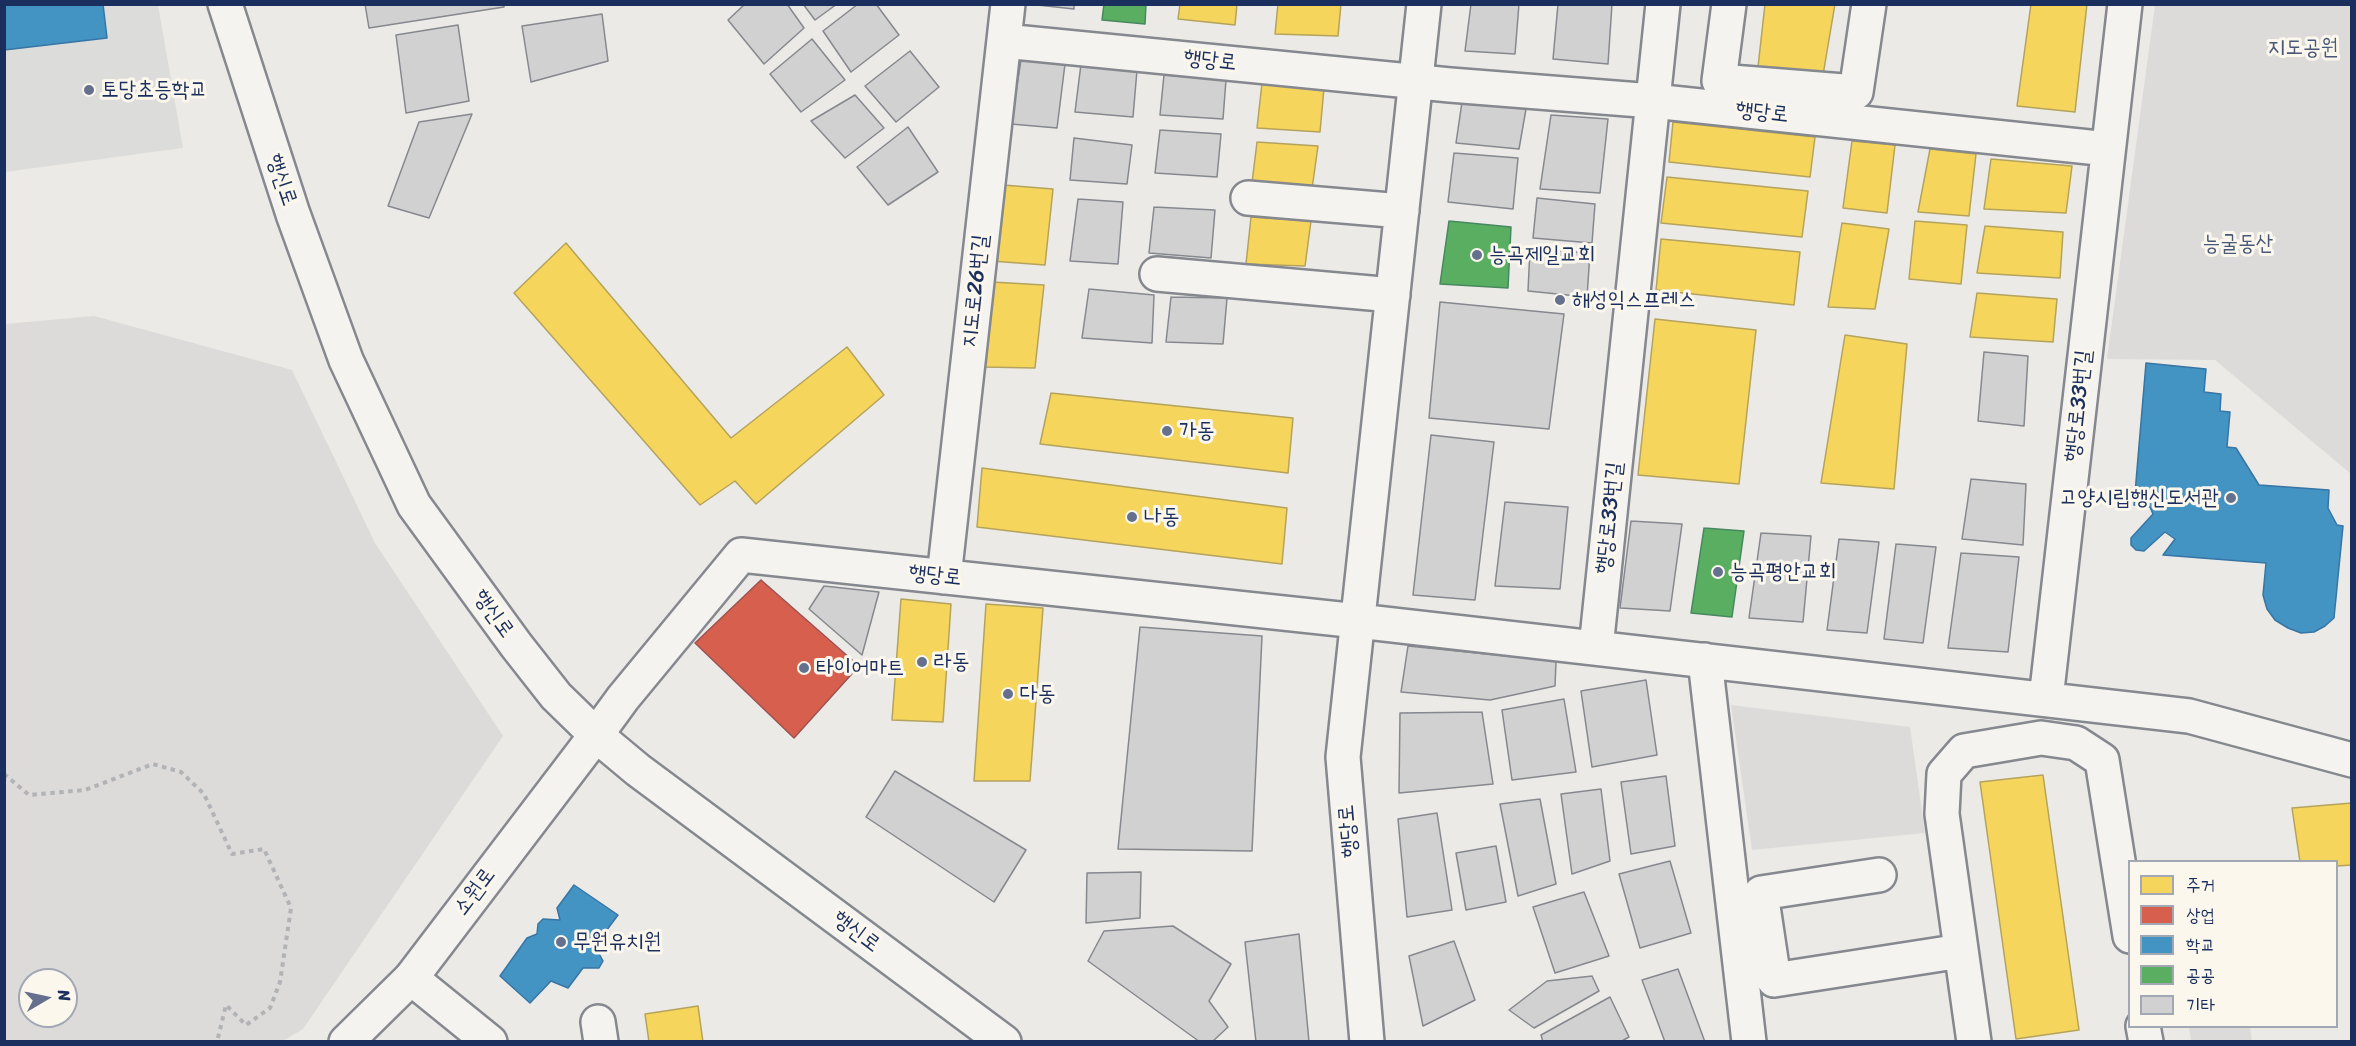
<!DOCTYPE html>
<meta charset="utf-8">
<style>
body{margin:0}
#map{position:relative;width:2356px;height:1046px;overflow:hidden;background:#eceae6;font-family:Sriracha,"Poor Story",sans-serif}
canvas{display:block}
.frame{position:absolute;inset:0;border:6px solid #1b2f5e;pointer-events:none}
.legend{position:absolute;left:2128px;top:860px;width:210px;height:168px;box-sizing:border-box;background:#fbf7ec;border:2px solid #a1a7b3;margin:0;padding:8px 10px;list-style:none;font-size:18px;color:#1b2f5e}
.legend li{display:flex;align-items:center;gap:12px;height:30px}
.legend b{width:30px;border:2px solid #a1a7b3}
.north{position:absolute;left:18px;top:968px;width:60px;height:60px;box-sizing:border-box;background:#fbf7ec;border:2px solid #a1a7b3;border-radius:50%;rotate:81deg;font-size:16px;font-weight:700;line-height:24px;text-align:center;color:#1b2f5e}
.north::after{content:'';display:block;margin:auto;width:21px;height:27px;background:#64708e;clip-path:polygon(50% 0,100% 100%,50% 72%,0 100%)}
</style>
<div id="map">
<canvas width="2356" height="1046"></canvas>
<div class="frame"></div>
<ul class="legend">
<li><b style="height:16px;background:#f6d55c"></b>주거</li>
<li><b style="height:16px;background:#d6604d"></b>상업</li>
<li><b style="height:16px;background:#4393c3"></b>학교</li>
<li><b style="height:16px;background:#5aae61"></b>공공</li>
<li><b style="height:16px;background:#d2d1d1"></b>기타</li>
</ul>
<div class="north">N</div>
</div>
<script>
const ctx = document.querySelector('canvas').getContext('2d');
ctx.lineJoin = 'round';
function fill(path, color) { ctx.fillStyle = color; ctx.fill(path, 'evenodd'); }
const toPath = rows => new Path2D(rows.map(r => 'M' + r).join(''));
function trace(path, color, width, dash) { ctx.strokeStyle = color; ctx.lineWidth = width; ctx.lineCap = dash ? 'butt' : 'round'; ctx.setLineDash(dash || []); ctx.stroke(path); }
function drawText(font, color, halo, rows, align = 'center') {
  ctx.font = font + ' Sriracha,"Poor Story",sans-serif'; ctx.lineWidth = 6; ctx.setLineDash([]); ctx.textBaseline = 'middle'; ctx.strokeStyle = halo; ctx.fillStyle = color; for (const [text, x, y, turn = 0] of rows) {
    ctx.save(); ctx.translate(x, y); ctx.rotate((+turn || 0) * Math.PI / 180); ctx.textAlign = isNaN(turn) ? turn : align; if (halo) ctx.strokeText(text, 0, 0); ctx.fillText(text, 0, 0); ctx.restore();
  }
}
fill(toPath([
 [4,5,158,5,183,148,5,172]
]), '#dcdcda');
fill(toPath([
 [2155,5,2351,5,2351,474,2215,360,2107,359],
 [94,316,292,370,375,543,503,736,303,1029,283,1041,5,1041,5,324],
 [30,980,66,980,66,1016,30,1016],
 [1731,705,1910,727,1925,833,1752,850],
 [2189,1027,2250,1027,2252,1041,2191,1041]
]), '#dcdbd9');
const homes = toPath([
 [1180,4,1237,4,1235,25,1178,19,1180,4],
 [1278,4,1341,4,1338,36,1275,34,1278,4],
 [1765,4,1835,4,1822,81,1757,76,1765,4],
 [2031,4,2087,4,2075,112,2017,106,2031,4],
 [1262,83,1324,88,1320,132,1257,128,1262,83],
 [1673,122,1815,137,1810,177,1669,162,1673,122],
 [1852,141,1895,145,1887,213,1843,208,1852,141],
 [1257,142,1318,146,1312,189,1252,183,1257,142],
 [1930,149,1976,154,1969,216,1918,212,1930,149],
 [1991,159,2072,166,2066,213,1984,209,1991,159],
 [1667,177,1808,191,1802,237,1661,223,1667,177],
 [1003,185,1053,189,1045,265,991,261,1003,185],
 [1251,217,1311,221,1305,266,1246,264,1251,217],
 [1915,221,1967,225,1961,284,1909,279,1915,221],
 [1842,223,1889,229,1875,309,1828,307,1842,223],
 [1985,226,2063,232,2060,278,1977,273,1985,226],
 [1661,239,1800,252,1794,305,1656,290,1661,239],
 [566,243,731,438,847,347,884,395,756,504,735,481,700,505,514,293,566,243],
 [992,282,1044,285,1035,368,984,367,992,282],
 [1977,293,2057,299,2053,342,1970,337,1977,293],
 [1655,319,1756,330,1739,484,1638,475,1655,319],
 [1845,335,1907,344,1894,489,1821,483,1845,335],
 [1051,393,1293,418,1288,473,1040,444,1051,393],
 [982,468,1287,508,1282,564,977,527,982,468],
 [901,599,951,604,943,722,892,720,901,599],
 [986,604,1043,608,1030,781,974,781,986,604],
 [2043,775,2079,1030,2016,1039,1980,782,2043,775],
 [2352,803,2352,865,2336,866,2336,862,2300,862,2292,808,2352,803],
 [698,1006,703,1042,649,1042,645,1014,698,1006]
]);
fill(homes, '#f6d55c');
trace(homes, '#b4a35d', 1.5);
const shops = toPath([
 [761,580,859,666,794,738,695,643,761,580]
]);
fill(shops, '#d6604d');
trace(shops, '#9e5152', 1.5);
const schools = toPath([
 [4,4,103,4,107,38,4,50,4,4],
 [2146,363,2206,369,2204,392,2221,394,2220,411,2230,412,2227,447,2236,448,2259,485,2329,490,2328,508,2337,525,2343,526,2334,618,2325,626,2314,632,2301,633,2288,628,2275,620,2267,609,2263,595,2266,563,2163,555,2175,539,2165,532,2144,551,2136,550,2131,545,2131,538,2153,514,2150,507,2134,505,2146,363],
 [574,885,618,915,595,946,603,961,599,968,583,968,568,988,551,981,530,1003,500,976,527,938,537,934,538,924,543,919,560,920,557,908,574,885]
]);
fill(schools, '#4393c3');
trace(schools, '#3775a5', 1.5);
const public = toPath([
 [1104,4,1146,4,1145,24,1102,20,1104,4],
 [1449,221,1511,227,1508,288,1440,284,1449,221],
 [1704,528,1744,531,1732,617,1691,613,1704,528]
]);
fill(public, '#5aae61');
trace(public, '#478860', 1.5);
const building = toPath([
 [365,4,504,4,504,7,369,28,365,4],
 [745,4,787,4,804,28,764,64,728,20,745,4],
 [803,4,837,4,815,20,803,4],
 [858,4,876,4,899,35,851,72,823,31,858,4],
 [1028,4,1074,4,1074,9,1028,4],
 [1471,4,1519,4,1515,54,1465,51,1471,4],
 [1558,4,1612,4,1608,64,1553,59,1558,4],
 [602,14,608,61,531,82,522,26,602,14],
 [458,25,469,101,406,113,396,35,458,25],
 [812,39,845,80,801,112,770,74,812,39],
 [910,51,939,87,896,122,865,86,910,51],
 [1021,60,1065,64,1057,128,1011,124,1021,60],
 [1081,64,1137,70,1133,117,1075,112,1081,64],
 [1164,75,1226,80,1223,119,1160,115,1164,75],
 [855,95,884,128,845,158,811,121,855,95],
 [1462,102,1526,109,1519,149,1456,143,1462,102],
 [472,114,429,218,388,206,419,122,472,114],
 [1551,115,1608,119,1600,193,1540,189,1551,115],
 [908,127,938,172,888,205,857,167,908,127],
 [1160,130,1221,134,1217,177,1155,173,1160,130],
 [1074,138,1132,145,1127,184,1070,180,1074,138],
 [1454,153,1518,158,1513,209,1448,202,1454,153],
 [1537,198,1595,204,1592,243,1533,238,1537,198],
 [1078,199,1123,202,1118,264,1070,261,1078,199],
 [1154,207,1215,210,1211,258,1149,253,1154,207],
 [1530,249,1590,253,1587,297,1528,291,1530,249],
 [1089,289,1154,295,1152,343,1082,338,1089,289],
 [1171,297,1227,298,1223,344,1166,342,1171,297],
 [1440,302,1564,314,1549,429,1429,418,1440,302],
 [1984,352,2028,356,2024,426,1978,421,1984,352],
 [1431,435,1494,442,1475,600,1413,595,1431,435],
 [1971,479,2026,484,2023,545,1962,539,1971,479],
 [1505,502,1568,507,1560,589,1495,586,1505,502],
 [1631,521,1682,524,1670,611,1620,608,1631,521],
 [1761,533,1811,536,1803,622,1749,618,1761,533],
 [1839,539,1879,542,1867,633,1827,630,1839,539],
 [1896,544,1936,547,1923,643,1884,639,1896,544],
 [1961,553,2019,557,2008,652,1948,648,1961,553],
 [824,586,879,592,862,655,809,609,824,586],
 [1140,627,1262,636,1252,851,1118,849,1140,627],
 [1408,646,1556,661,1555,686,1490,700,1401,692,1408,646],
 [1646,680,1657,755,1592,767,1581,691,1646,680],
 [1564,699,1576,772,1512,780,1502,710,1564,699],
 [1482,712,1493,784,1399,793,1400,713,1482,712],
 [895,771,1026,850,994,902,866,817,895,771],
 [1666,776,1675,846,1631,854,1621,782,1666,776],
 [1601,789,1610,861,1572,874,1561,794,1601,789],
 [1540,799,1556,884,1518,896,1500,804,1540,799],
 [1437,813,1452,910,1407,917,1398,819,1437,813],
 [1496,846,1506,902,1466,910,1456,853,1496,846],
 [1670,861,1691,933,1640,948,1619,874,1670,861],
 [1141,872,1140,918,1086,923,1087,873,1141,872],
 [1584,892,1609,956,1555,973,1533,907,1584,892],
 [1173,926,1231,964,1209,1001,1228,1027,1212,1042,1200,1042,1088,961,1104,931,1173,926],
 [1299,934,1309,1042,1256,1042,1245,942,1299,934],
 [1454,941,1475,1000,1423,1026,1409,956,1454,941],
 [1678,969,1705,1042,1665,1042,1642,980,1678,969],
 [1592,976,1599,991,1534,1028,1509,1010,1547,981,1592,976],
 [1610,997,1629,1037,1620,1042,1543,1042,1541,1035,1610,997]
]);
fill(building, '#d2d1d1');
trace(building, '#85888f', 1.5);
const minor = toPath([
 [1729,4,1719,81,1856,92,1869,4],
 [1004,41,1450,85,1653,101,2108,149],
 [1248,198,1402,211],
 [1157,274,1393,295],
 [944,577,1008,4],
 [1596,648,1663,4],
 [1705,660,1749,1042],
 [2046,699,2125,4],
 [596,735,623,698,741,555,1358,621,2189,716,2352,760],
 [1879,875,1761,893,1774,980,1961,951],
 [411,978,490,1042],
 [598,1022,601,1042],
 [2143,1026,2146,1042],
 [1367,1042,1343,757,1424,4],
 [1974,1042,1942,814,1944,774,1964,751,2041,738,2076,743,2102,760,2130,936]
]);
const major = toPath([
 [225,4,293,214,346,360,414,505,516,645,556,696,596,735,638,770,1004,1042],
 [346,1042,411,978,596,735]
]);
trace(minor, '#85888f', 38);
trace(major, '#85888f', 38);
trace(toPath([
 [4,774,29,795,85,790,153,764,181,772,204,794,232,854,264,849,291,908,280,982,270,1008,246,1025,226,1005,217,1042]
]), '#b1b3b6', 4, [4.5, 4.5]);
trace(minor, '#f4f3ef', 33);
trace(major, '#f4f3ef', 33);
for (const [x, y, r, color] of [
 [89,90,6,"#64708e"],
 [1477,255,6,"#64708e"],
 [1560,300,6,"#64708e"],
 [1167,431,6,"#64708e"],
 [2231,498,6,"#64708e"],
 [1132,517,6,"#64708e"],
 [1718,572,6,"#64708e"],
 [922,662,6,"#64708e"],
 [804,668,6,"#64708e"],
 [1008,694,6,"#64708e"],
 [561,942,6,"#64708e"]
]) { const dot = new Path2D(); dot.arc(x, y, r, 0, 2 * Math.PI); ctx.fillStyle = color; ctx.fill(dot); trace(dot, '#fbf7ec', 2); }
drawText('22px', '#48577a', '#fbf7ec', [
 ["지도공원",2303,48],
 ["능굴동산",2238,244]
]);
drawText('22px', '#1b2f5e', '#fbf7ec', [
 ["행당로",1210,61,6],
 ["행당로",1762,113,6],
 ["행신로",281,180,71],
 ["지도로26번길",976,291,-84],
 ["행당로33번길",2079,406,-84],
 ["행당로33번길",1610,518,-84],
 ["행당로",935,576,6],
 ["행신로",493,614,54],
 ["행당로",1349,831,-95],
 ["소원로",475,892,-53],
 ["행신로",856,932,37]
]);
drawText('22px', '#1b2f5e', '#fbf7ec', [
 ["토당초등학교",101,90],
 ["능곡제일교회",1489,255],
 ["해성익스프레스",1572,300],
 ["가동",1179,431],
 ["고양시립행신도서관",2219,498,"right"],
 ["나동",1144,517],
 ["능곡평안교회",1730,572],
 ["라동",934,662],
 ["타이어마트",816,668],
 ["다동",1020,694],
 ["무원유치원",573,942]
], 'left');
</script>
